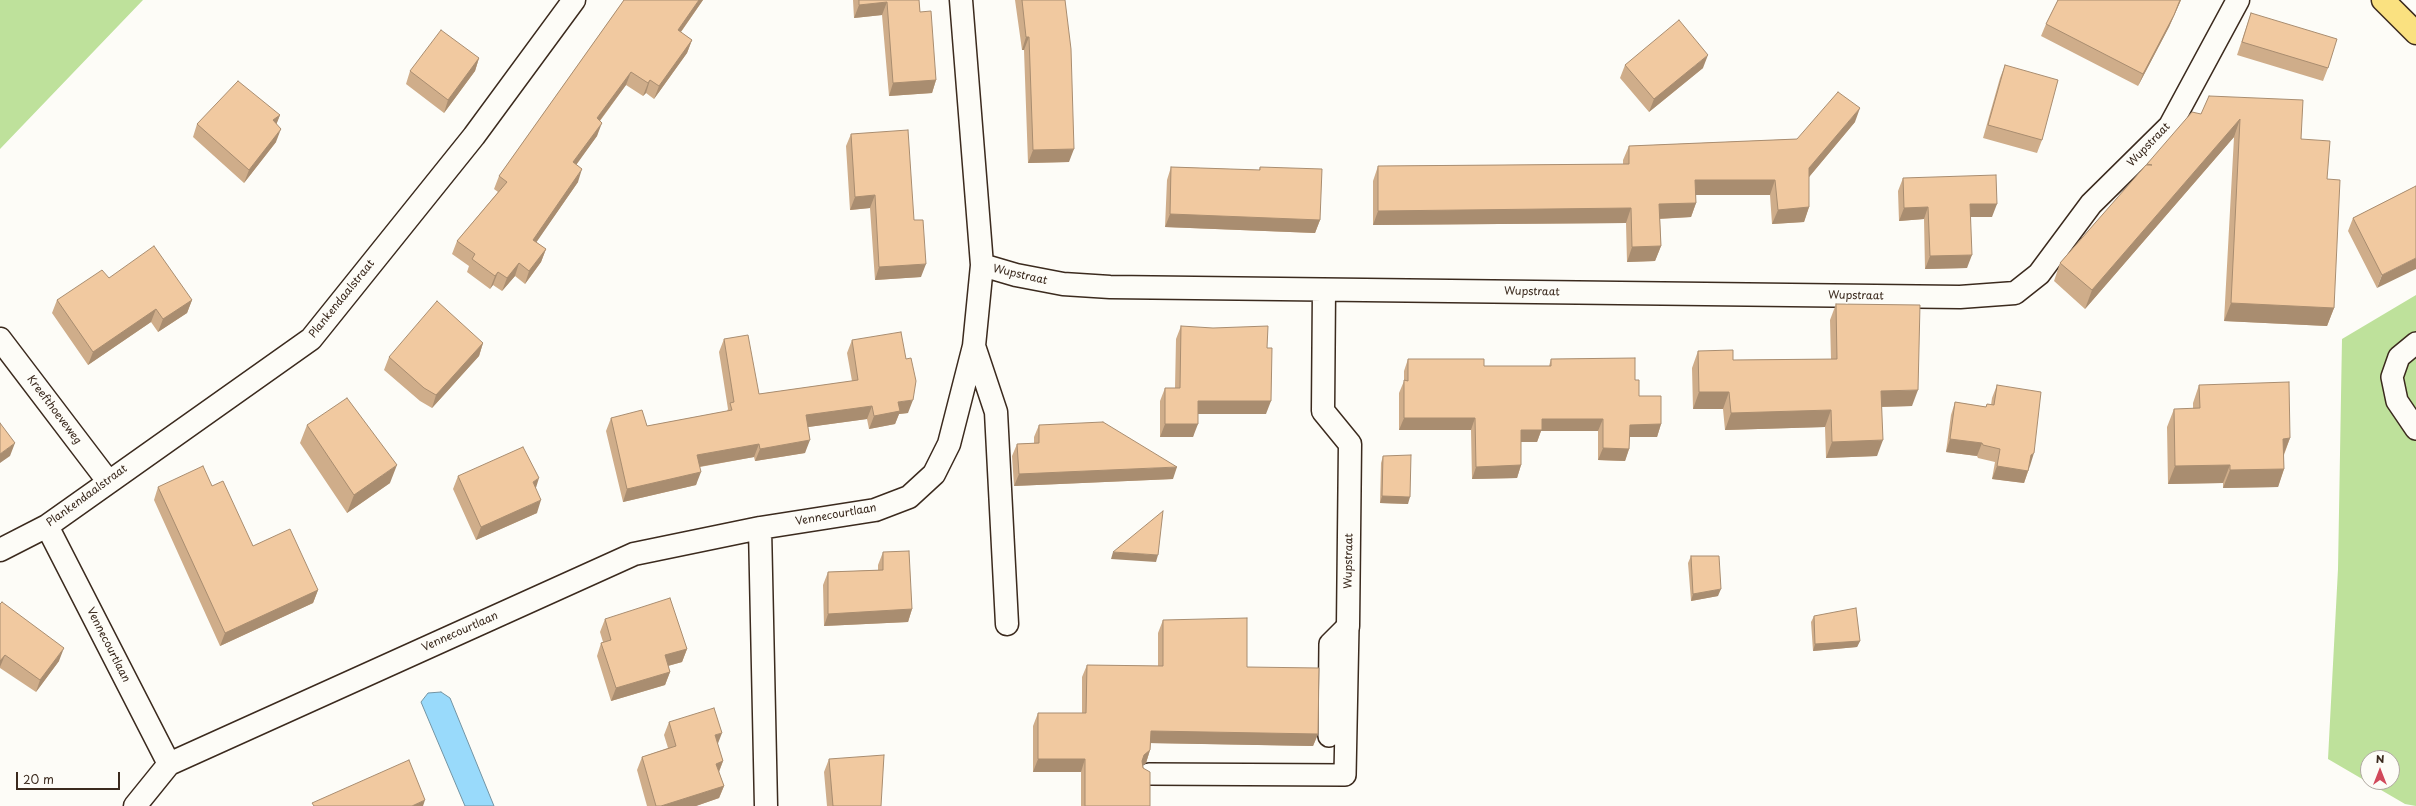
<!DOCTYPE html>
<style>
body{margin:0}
#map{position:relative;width:2416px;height:806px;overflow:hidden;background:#fdfcf7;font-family:"Playpen Sans",sans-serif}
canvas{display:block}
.north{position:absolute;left:2360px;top:750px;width:40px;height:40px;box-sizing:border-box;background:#fdfcf7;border:1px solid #afa8a0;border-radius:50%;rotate:0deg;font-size:11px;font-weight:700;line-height:16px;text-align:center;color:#3b2a1e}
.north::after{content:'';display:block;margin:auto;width:14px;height:18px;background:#d1495b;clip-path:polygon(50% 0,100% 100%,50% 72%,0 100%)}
.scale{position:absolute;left:16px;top:772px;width:104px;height:18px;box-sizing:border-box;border:2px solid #3b2a1e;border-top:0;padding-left:5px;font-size:12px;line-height:14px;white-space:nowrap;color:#3b2a1e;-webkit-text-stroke:3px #fdfcf7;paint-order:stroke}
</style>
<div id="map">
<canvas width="2416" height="806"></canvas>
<div class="north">N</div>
<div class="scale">20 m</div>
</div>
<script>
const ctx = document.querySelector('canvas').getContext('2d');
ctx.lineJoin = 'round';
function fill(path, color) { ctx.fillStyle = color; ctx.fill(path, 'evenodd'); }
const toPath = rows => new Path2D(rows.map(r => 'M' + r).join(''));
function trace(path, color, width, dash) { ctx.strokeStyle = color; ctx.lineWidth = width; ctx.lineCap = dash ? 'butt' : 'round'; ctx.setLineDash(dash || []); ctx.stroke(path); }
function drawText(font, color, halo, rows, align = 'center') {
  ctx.font = font + ' "Playpen Sans",sans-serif'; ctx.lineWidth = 3; ctx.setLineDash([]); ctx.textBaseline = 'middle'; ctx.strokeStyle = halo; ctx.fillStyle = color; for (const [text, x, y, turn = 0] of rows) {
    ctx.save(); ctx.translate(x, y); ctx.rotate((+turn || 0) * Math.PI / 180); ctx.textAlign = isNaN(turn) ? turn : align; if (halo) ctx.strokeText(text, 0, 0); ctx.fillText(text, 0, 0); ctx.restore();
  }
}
fill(toPath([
 [0,0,143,0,0,149],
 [2416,295,2416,806,2405,804,2328,759,2338,569,2342,339],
 [2368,758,2392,758,2392,782,2368,782]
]), '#bee19b');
const water = toPath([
 [441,692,450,698,494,806,465,806,421,702,428,693,441,692]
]);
fill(water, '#99dafb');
trace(water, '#7394a3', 1);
const lane = toPath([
 [2416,343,2399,357,2392,377,2397,401,2416,429],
 [1329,736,1330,644,1348,626],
 [1149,774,1345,775,1348,626]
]);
const street = toPath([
 [982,265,1016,275,1063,284,1110,287,1960,297,2015,293,2039,274,2091,204,2170,126,2238,0],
 [1324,290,1323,411,1350,444,1348,626],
 [0,339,108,481],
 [974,346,996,412,1007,624],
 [47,526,169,764,634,554,760,528,875,510,909,497,934,474,949,444,974,346,982,265,961,0],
 [760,528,766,806],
 [0,550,47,526,311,339,474,136,574,0],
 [135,806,169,764]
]);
const primary = toPath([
 [2383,0,2416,33]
]);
trace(lane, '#3b2a1e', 24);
trace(street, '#3b2a1e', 25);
trace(primary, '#3b2a1e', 25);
trace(lane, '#fdfcf7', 21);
trace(street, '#fdfcf7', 22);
trace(primary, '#fae180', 22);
fill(toPath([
 [624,0,703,0,681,32,692,40,687,53,654,99,646,93,643,96,626,85,600,121,597,136,576,164,578,182,536,242,546,249,541,262,525,284,515,276,502,291,493,285,490,289,467,272,469,266,452,254,457,241,498,192,494,189,499,176],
 [853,0,919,0,920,12,936,80,932,93,889,96,882,15,854,18],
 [1015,0,1065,0,1069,162,1028,163,1024,50,1022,50],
 [2058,0,2181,0,2169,27,2138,86,2041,36,2046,24],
 [2251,13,2328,68,2323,81,2237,55],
 [479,58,475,71,444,113,406,84,410,71],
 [1625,65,1703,68,1649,112,1620,78],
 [2005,65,2042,140,2037,153,1983,138,2000,78],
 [2209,96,2301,139,2327,179,2334,308,2327,326,2224,321,2234,137,2085,309,2054,281,2060,263,2147,165,2147,164,2201,114],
 [280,115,276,124,276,142,244,183,193,137,197,124],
 [1855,122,1809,177,1809,207,1804,222,1772,224,1770,195,1696,195,1696,203,1691,217,1660,219,1661,246,1655,261,1627,262,1626,223,1373,225,1373,181,1378,166,1623,164,1623,160,1629,146,1797,139],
 [851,134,914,220,921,277,875,280,870,208,850,210,846,146],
 [1171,167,1259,170,1260,167,1320,220,1315,233,1165,227,1167,180],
 [1903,178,1992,217,1971,217,1967,268,1925,269,1924,219,1899,221,1898,191],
 [2416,186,2377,288,2348,231,2353,218],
 [109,278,192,300,187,313,158,332,151,322,88,365,52,313,57,300],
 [1836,304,1912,406,1882,407,1877,456,1826,458,1825,427,1725,430,1723,409,1693,409,1692,368,1698,351,1733,360,1831,359,1830,320],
 [1181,326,1267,348,1266,414,1198,414,1193,437,1160,437,1160,401,1165,388,1175,388,1176,339],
 [724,339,759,394,852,381,847,353,852,340,908,413,899,414,895,424,869,429,867,419,808,427,805,453,755,461,754,457,700,467,696,485,623,502,606,431,611,418,647,426,727,411,728,409,719,352],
 [483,343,479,356,432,408,420,401,384,370,389,357],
 [1408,359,1484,366,1549,366,1551,359,1635,380,1639,396,1661,424,1657,437,1629,437,1629,449,1625,461,1598,460,1598,431,1541,431,1537,442,1521,442,1521,465,1517,478,1472,479,1471,430,1399,430,1399,393,1404,381,1404,371],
 [1997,385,2030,466,2024,483,1992,479,1995,462,1978,458,1977,456,1946,452,1951,415,1955,402,1986,407,1987,404,1991,405,1992,398],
 [2199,385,2290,438,2284,455,2284,469,2278,487,2223,488,2223,483,2168,484,2167,427,2174,409,2193,409,2193,403],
 [307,425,390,483,347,513,300,443],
 [1039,425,1173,479,1014,486,1012,456,1017,444,1034,443,1034,437],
 [1383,456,1408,504,1380,503,1381,463],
 [458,476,537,513,476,540,453,489],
 [212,486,253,546,318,590,313,603,220,646,154,500,158,487],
 [883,552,912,609,908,622,824,626,823,585,828,572,878,570,878,565],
 [1691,556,1718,596,1691,601,1688,563],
 [0,604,59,661,36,692,0,668],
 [1814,616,1860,641,1857,647,1813,651,1811,622],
 [605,619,687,649,682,662,668,666,670,672,665,685,611,701,597,656,601,643,603,642,600,632],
 [1163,620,1247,667,1318,734,1313,746,1151,743,1150,750,1146,763,1143,765,1150,806,1081,806,1081,772,1033,772,1033,726,1038,713,1082,713,1082,677,1087,665,1158,666,1158,633],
 [669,722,718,745,723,761,719,772,724,786,719,798,696,806,647,806,637,770,642,757,668,748,664,735],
 [829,759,881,806,827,806,824,772]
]), '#cfad8a');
fill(toPath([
 [699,0,703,0,673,43,678,30],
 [2180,0,2181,0,2169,27,2138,86,2143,74],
 [887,2,882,15,854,18,859,5],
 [1026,37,1029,37,1024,50,1022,50],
 [692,40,687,53,654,99,659,86],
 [1708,55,1703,68,1649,112,1654,99],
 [479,58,475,71,444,113,448,100],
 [631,72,626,85,592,131,597,118],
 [650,80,646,93,643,96,648,83],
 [936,80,932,93,889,96,893,83],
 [1860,108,1855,122,1804,183,1809,168],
 [280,115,275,128,273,120],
 [2240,119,2234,137,2085,309,2092,290],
 [602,123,597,136,569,175,573,162],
 [281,129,276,142,244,183,249,170],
 [1074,149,1069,162,1028,163,1033,150],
 [582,169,578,182,529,253,533,240],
 [1695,180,1775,180,1770,195,1690,195],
 [875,195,870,208,850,210,855,197],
 [1696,203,1691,217,1654,219,1659,204],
 [1970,204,1997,204,1992,217,1966,217],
 [1809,207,1804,222,1772,224,1778,210],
 [1928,207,1924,219,1899,221,1904,208],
 [1631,208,1626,223,1373,225,1378,211],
 [1170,214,1320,220,1315,233,1165,227],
 [1661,246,1655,261,1627,262,1632,247],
 [546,249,541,262,525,284,529,271],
 [1972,255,1967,268,1925,269,1930,256],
 [2416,258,2416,269,2377,288,2382,275],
 [519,263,515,276,502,291,507,278],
 [926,264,921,277,875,280,879,267],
 [498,272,493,285,490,289,495,276],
 [192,300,187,313,158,332,163,319],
 [2231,303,2334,308,2327,326,2224,321],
 [156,309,151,322,88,365,93,352],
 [483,343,479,356,432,408,436,395],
 [1918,390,1912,406,1875,407,1881,391],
 [1699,392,1729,392,1723,409,1693,409],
 [913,400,908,413,899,414,895,424,869,429,874,416,898,402],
 [1198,401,1271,401,1266,414,1193,414],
 [872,406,867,419,801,428,806,415],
 [1831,410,1825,427,1725,430,1731,413],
 [1404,418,1475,418,1471,430,1399,430],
 [1542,419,1603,419,1598,431,1541,431,1537,442,1516,442,1521,430],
 [1165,424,1198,424,1193,437,1160,437],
 [1661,424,1657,437,1625,437,1630,425],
 [2290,438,2283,456,2283,439],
 [1950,439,1982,443,1977,456,1946,452],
 [810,440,805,453,755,461,760,449],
 [1883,440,1877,456,1826,458,1832,442],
 [15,443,10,456,0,463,0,454],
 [759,444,754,457,692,468,697,455],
 [1603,448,1629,449,1625,461,1598,460],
 [2034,453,2030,466,2026,468,2031,455],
 [397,465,390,483,347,513,354,495],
 [1521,465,1517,478,1472,479,1476,467],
 [2230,465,2223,483,2168,484,2175,466],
 [1997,466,2028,471,2024,483,1992,479],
 [1177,467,1173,479,1014,486,1019,474],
 [2284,469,2278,487,2223,488,2230,470],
 [701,472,696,485,623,502,627,489],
 [539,478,535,491,533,482],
 [1382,496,1410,497,1408,504,1380,503],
 [541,500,537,513,476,540,481,527],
 [1113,552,1158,555,1156,562,1111,559],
 [1721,589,1718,596,1691,601,1693,594],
 [318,590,313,603,220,646,225,633],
 [912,609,908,622,824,626,828,614],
 [1860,641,1857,647,1813,651,1815,644],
 [64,648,59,661,36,692,40,680],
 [687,649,682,662,660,668,665,655],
 [5,655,0,667,0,661],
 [670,672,665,685,611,701,616,688],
 [1151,731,1318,734,1313,746,1146,743],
 [722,733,717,746,715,735],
 [1150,750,1146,763,1139,768,1144,755],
 [1038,759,1085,759,1081,772,1033,772],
 [723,761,718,774,716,764],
 [724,786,719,798,696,806,661,806],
 [425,800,423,806,412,806]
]), '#a98d70');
const building = toPath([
 [624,0,699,0,678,30,692,40,659,86,650,80,648,83,631,72,597,118,602,123,573,162,582,169,533,240,546,249,529,271,519,263,507,278,498,272,495,276,472,259,475,254,457,241,507,182,499,176,624,0],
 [859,0,919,0,920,12,931,11,936,80,893,83,887,2,859,5,859,0],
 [1022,0,1065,0,1071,49,1074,149,1033,150,1029,37,1026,37,1022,0],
 [2058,0,2180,0,2174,15,2143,74,2046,24,2058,0],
 [2251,13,2337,39,2328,68,2242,42,2251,13],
 [1679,20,1708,55,1654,99,1625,65,1679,20],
 [441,30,479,58,448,100,410,71,441,30],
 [2005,65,2058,80,2042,140,1988,125,2005,65],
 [238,81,280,115,273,120,281,129,249,170,197,124,238,81],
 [1838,92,1860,108,1809,168,1809,207,1778,210,1775,180,1695,180,1696,203,1659,204,1661,246,1632,247,1631,208,1378,211,1378,166,1629,164,1629,146,1797,139,1838,92],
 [2209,96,2303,100,2301,139,2330,141,2327,179,2340,180,2334,308,2231,303,2240,119,2092,290,2060,263,2146,165,2152,165,2147,164,2192,112,2201,114,2209,96],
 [908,130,914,220,923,220,926,264,879,267,875,195,855,197,851,134,908,130],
 [1171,167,1260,170,1260,167,1322,169,1320,220,1170,214,1171,167],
 [1996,175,1997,204,1970,204,1972,255,1930,256,1928,207,1904,208,1903,178,1996,175],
 [2416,186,2416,258,2382,275,2353,218,2416,186],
 [154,246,192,300,163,319,156,309,93,352,57,300,102,270,109,278,154,246],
 [437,301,483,343,436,395,424,388,389,357,437,301],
 [1836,304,1920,305,1918,390,1881,391,1883,440,1832,442,1831,410,1731,413,1729,392,1699,392,1698,351,1733,350,1733,360,1837,359,1836,304],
 [1181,326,1213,328,1268,326,1267,348,1272,348,1271,401,1198,401,1198,424,1165,424,1165,388,1180,388,1181,326],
 [901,332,906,359,911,358,916,381,913,400,898,402,900,411,874,416,872,406,806,415,810,440,760,449,759,444,697,455,701,472,627,489,611,418,642,410,647,426,732,410,730,403,734,402,724,339,748,335,759,394,858,380,852,340,901,332],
 [1635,358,1635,380,1639,380,1639,396,1661,396,1661,424,1630,425,1629,449,1603,448,1603,419,1542,419,1542,430,1521,430,1521,465,1476,467,1475,418,1404,418,1404,380,1408,381,1408,359,1484,359,1484,366,1551,366,1551,359,1635,358],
 [2289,382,2290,438,2283,439,2284,469,2230,470,2230,465,2175,466,2174,409,2200,408,2199,385,2289,382],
 [1997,385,2041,392,2034,453,2031,455,2028,471,1997,466,2000,449,1983,445,1982,443,1950,439,1955,402,1986,407,1987,404,1994,405,1997,385],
 [347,398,397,465,354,495,307,425,347,398],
 [1103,422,1177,467,1019,474,1017,444,1039,443,1039,425,1103,422],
 [0,423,15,443,0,454,0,423],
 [523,447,539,478,533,482,541,500,481,527,458,476,523,447],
 [1411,455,1410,497,1382,496,1383,456,1411,455],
 [203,466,212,486,223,481,253,546,290,529,318,590,225,633,158,487,203,466],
 [1163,511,1158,555,1113,552,1163,511],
 [909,551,912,609,828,614,828,572,883,570,883,552,909,551],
 [1691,556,1719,556,1721,589,1693,594,1691,556],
 [670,598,687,649,665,655,670,672,616,688,601,643,611,640,605,619,670,598],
 [2,602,64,648,40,680,5,655,0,661,0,604,2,602],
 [1856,608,1860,641,1815,644,1814,616,1856,608],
 [1247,618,1247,667,1319,668,1318,734,1151,731,1150,750,1144,755,1142,761,1143,768,1150,772,1150,806,1085,806,1085,759,1038,759,1038,713,1086,713,1087,665,1163,666,1163,620,1247,618],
 [714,708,722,733,715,735,723,761,716,764,724,786,661,806,656,806,642,757,676,746,669,722,714,708],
 [884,755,881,806,833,806,829,759,884,755],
 [409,760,425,800,412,806,314,806,312,803,409,760]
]);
fill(building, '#f1c9a0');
trace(building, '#a98d70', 1);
drawText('11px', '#3b2a1e', '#fdfcf7', [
 ["Wupstraat",2149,145,-46],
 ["Wupstraat",1020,275,13],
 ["Wupstraat",1532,292,1],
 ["Wupstraat",1856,296,1],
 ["Plankendaalstraat",342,299,-51],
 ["Kreefthoeveweg",54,410,53],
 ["Plankendaalstraat",87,496,-36],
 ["Vennecourtlaan",836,515,-10],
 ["Wupstraat",1349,561,-89],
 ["Vennecourtlaan",460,632,-24],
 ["Vennecourtlaan",108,645,63]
]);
</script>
